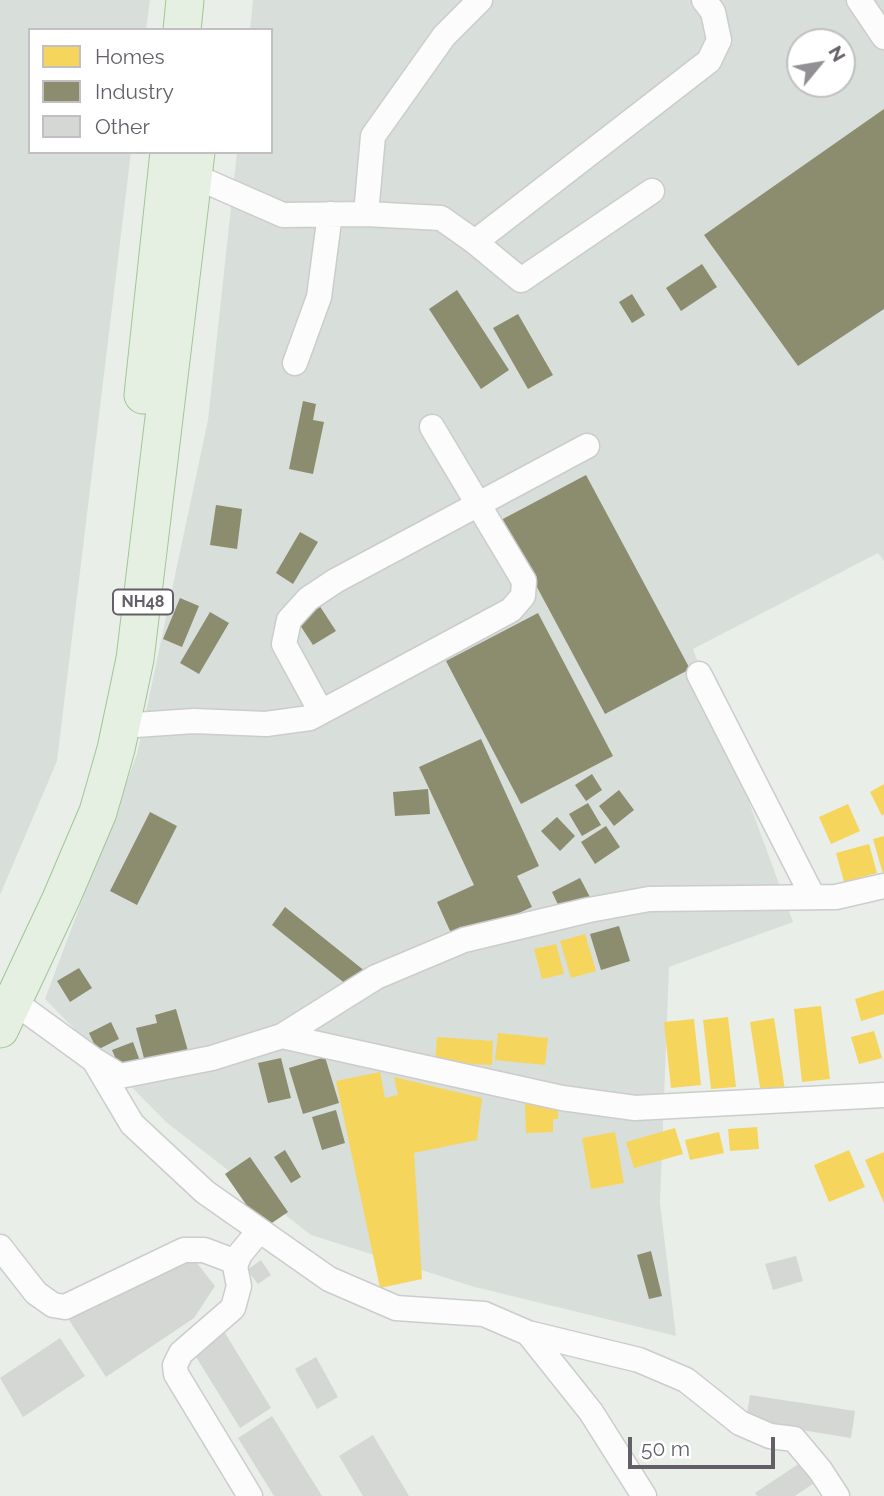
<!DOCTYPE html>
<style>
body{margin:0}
#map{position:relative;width:884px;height:1496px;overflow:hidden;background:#e9eee9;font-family:Raleway,sans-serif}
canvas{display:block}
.legend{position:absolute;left:28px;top:28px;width:245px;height:126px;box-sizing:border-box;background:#fff;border:2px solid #c1bfc2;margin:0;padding:9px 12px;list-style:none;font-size:21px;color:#635e67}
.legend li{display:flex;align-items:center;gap:14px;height:35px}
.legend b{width:35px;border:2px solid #c1bfc2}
.north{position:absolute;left:786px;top:28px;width:70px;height:70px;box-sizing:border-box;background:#fff;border:2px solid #c1bfc2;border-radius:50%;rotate:60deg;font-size:19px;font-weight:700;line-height:28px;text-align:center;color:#635e67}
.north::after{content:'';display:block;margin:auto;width:24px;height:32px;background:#929094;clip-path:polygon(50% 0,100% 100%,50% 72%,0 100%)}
.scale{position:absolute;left:628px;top:1437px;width:147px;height:32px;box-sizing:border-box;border:4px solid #635e67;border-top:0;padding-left:9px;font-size:21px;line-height:24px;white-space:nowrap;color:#635e67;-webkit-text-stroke:5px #fff;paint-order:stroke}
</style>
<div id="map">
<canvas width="884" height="1496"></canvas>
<ul class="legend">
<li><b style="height:19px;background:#f6d55c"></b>Homes</li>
<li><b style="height:19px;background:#8c8c6e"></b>Industry</li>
<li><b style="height:19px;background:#d4d7d4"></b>Other</li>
</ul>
<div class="north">N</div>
<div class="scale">50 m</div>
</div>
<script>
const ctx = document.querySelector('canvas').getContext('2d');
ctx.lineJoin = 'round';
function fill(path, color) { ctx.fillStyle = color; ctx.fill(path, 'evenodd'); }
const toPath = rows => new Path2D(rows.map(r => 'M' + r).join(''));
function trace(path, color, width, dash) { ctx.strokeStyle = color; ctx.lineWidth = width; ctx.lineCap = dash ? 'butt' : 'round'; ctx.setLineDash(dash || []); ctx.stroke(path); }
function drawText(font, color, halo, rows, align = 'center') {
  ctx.font = font + ' Raleway,sans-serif'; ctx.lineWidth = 7; ctx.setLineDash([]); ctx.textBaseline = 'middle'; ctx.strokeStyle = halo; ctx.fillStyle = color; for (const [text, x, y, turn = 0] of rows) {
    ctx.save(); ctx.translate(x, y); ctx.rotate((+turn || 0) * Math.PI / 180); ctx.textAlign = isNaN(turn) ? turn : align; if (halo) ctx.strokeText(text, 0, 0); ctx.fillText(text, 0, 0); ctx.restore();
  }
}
fill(toPath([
 [0,0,150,0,146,30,30,30,30,152,131,152,57,761,0,895],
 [253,0,884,0,884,561,878,553,693,649,793,922,669,967,660,1203,676,1336,475,1287,311,1235,166,1122,45,999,137,754,208,420,237,152,271,152,271,30,250,30],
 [800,42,842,42,842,84,800,84]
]), '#d8ded9');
fill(toPath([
 [884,784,884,814,882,816,870,792],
 [848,804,860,831,831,844,819,817],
 [884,836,884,874,883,874,873,839],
 [869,844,877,873,844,882,836,853],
 [585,934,596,971,571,978,560,941],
 [556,944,564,974,542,979,534,949],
 [884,990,884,1014,861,1021,855,999],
 [821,1006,830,1079,802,1082,794,1009],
 [728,1017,736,1087,711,1089,703,1020],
 [774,1018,785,1090,761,1094,750,1022],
 [694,1019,701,1085,671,1088,664,1022],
 [874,1031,882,1058,859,1064,851,1037],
 [498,1033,548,1038,545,1065,495,1060],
 [437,1037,493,1041,492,1065,435,1062],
 [380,1072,385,1098,398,1095,394,1077,482,1098,477,1140,414,1153,422,1279,380,1288,336,1081],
 [525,1104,558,1104,558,1119,553,1119,553,1132,526,1133],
 [757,1127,759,1149,730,1151,728,1129],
 [675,1128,683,1154,634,1168,626,1142],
 [615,1132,624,1183,591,1189,582,1138],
 [719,1132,724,1153,690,1160,685,1140],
 [849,1150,865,1187,829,1202,814,1165],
 [884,1152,884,1203,865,1160]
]), '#f6d55c');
fill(toPath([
 [884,109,884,309,798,366,704,235],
 [702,264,717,287,681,311,666,288],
 [457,290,509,370,481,389,429,309],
 [632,294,645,315,632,323,619,302],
 [518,314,553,375,528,389,493,328],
 [303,401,316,404,313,420,324,422,313,474,289,469],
 [586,475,690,669,605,714,501,520],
 [216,505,242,509,237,549,210,545],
 [300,532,318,542,293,584,276,573],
 [180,598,199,606,182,647,163,639],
 [319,605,336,631,313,645,296,619],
 [210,612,229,623,199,674,180,663],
 [538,613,613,756,521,804,446,661],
 [481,739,539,866,517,876,532,907,455,942,437,902,474,885,419,767],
 [592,774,602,790,586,801,575,785],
 [428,789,430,814,395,816,393,792],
 [619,790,634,810,614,826,599,806],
 [588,803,601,825,582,836,569,814],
 [150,812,177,826,137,905,110,891],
 [557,817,575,836,560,851,541,831],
 [606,826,620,847,595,864,581,842],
 [580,878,591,899,562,913,552,892],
 [285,907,366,972,352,989,272,925],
 [619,926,630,961,601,970,590,934],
 [79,968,92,988,70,1002,57,981],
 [176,1009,188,1051,145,1062,136,1028,157,1023,155,1015],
 [111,1022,119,1039,97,1050,89,1033],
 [133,1042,140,1061,120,1069,112,1050],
 [325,1057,339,1103,303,1114,289,1068],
 [281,1058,291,1098,268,1103,258,1063],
 [336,1110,345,1143,322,1150,312,1117],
 [285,1150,301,1177,291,1183,274,1157],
 [250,1157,288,1212,263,1229,225,1174],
 [651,1251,662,1296,649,1299,637,1255]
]), '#8c8c6e');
fill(toPath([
 [796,1256,803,1281,773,1290,765,1264],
 [261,1260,271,1275,258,1284,247,1270],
 [196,1262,215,1286,194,1318,106,1377,69,1320,160,1265],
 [225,1333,271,1408,240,1428,193,1352],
 [60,1338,85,1376,23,1417,0,1378],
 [316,1357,338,1397,317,1409,295,1369],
 [750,1395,855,1411,851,1438,746,1421],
 [272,1416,322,1496,274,1496,238,1438],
 [373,1435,409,1496,363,1496,339,1456],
 [806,1459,820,1479,795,1496,757,1496,755,1493]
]), '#d4d7d4');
const minor = toPath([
 [859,0,884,37],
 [194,176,283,215,366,214,373,136,444,36,480,0],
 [366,214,441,218,475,242,709,61,719,40,713,12,704,0],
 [475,242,521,280,652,191],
 [295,363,319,297,330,214],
 [699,674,813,897],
 [321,712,284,644,289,620,308,599,335,581,587,446],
 [121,726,194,721,266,724,310,718,511,610,523,596,524,581,432,427],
 [1,997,13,1001,94,1060,132,1124,205,1192,329,1279,396,1308,484,1314,528,1333,591,1412,644,1496],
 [282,1036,562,1098,635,1108,884,1095],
 [94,1060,120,1076,212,1058,282,1036,376,977,464,940,589,910,649,899,836,897,884,886],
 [0,1247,36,1293,53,1305,65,1307,184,1250,204,1250,236,1262],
 [528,1333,639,1360,686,1380,740,1423,770,1436,794,1439,820,1470,837,1496],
 [250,1496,176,1374,175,1365,181,1353,233,1308,239,1286,235,1266,240,1254,259,1231]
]);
const highway = toPath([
 [182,30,185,0],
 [143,395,169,152],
 [0,1029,61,899,98,812,116,749,135,659,196,152]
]);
trace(minor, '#cbcccc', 27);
trace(highway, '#a0c695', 39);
trace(minor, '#fcfcfc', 24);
trace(highway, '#e5f0e2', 37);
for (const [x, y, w] of [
 [143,602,60]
]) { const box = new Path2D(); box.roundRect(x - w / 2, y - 12.5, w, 25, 5); ctx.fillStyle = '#fff'; ctx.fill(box); trace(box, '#635e67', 2); }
drawText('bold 16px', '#635e67', null, [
 ["NH48",143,602]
]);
</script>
